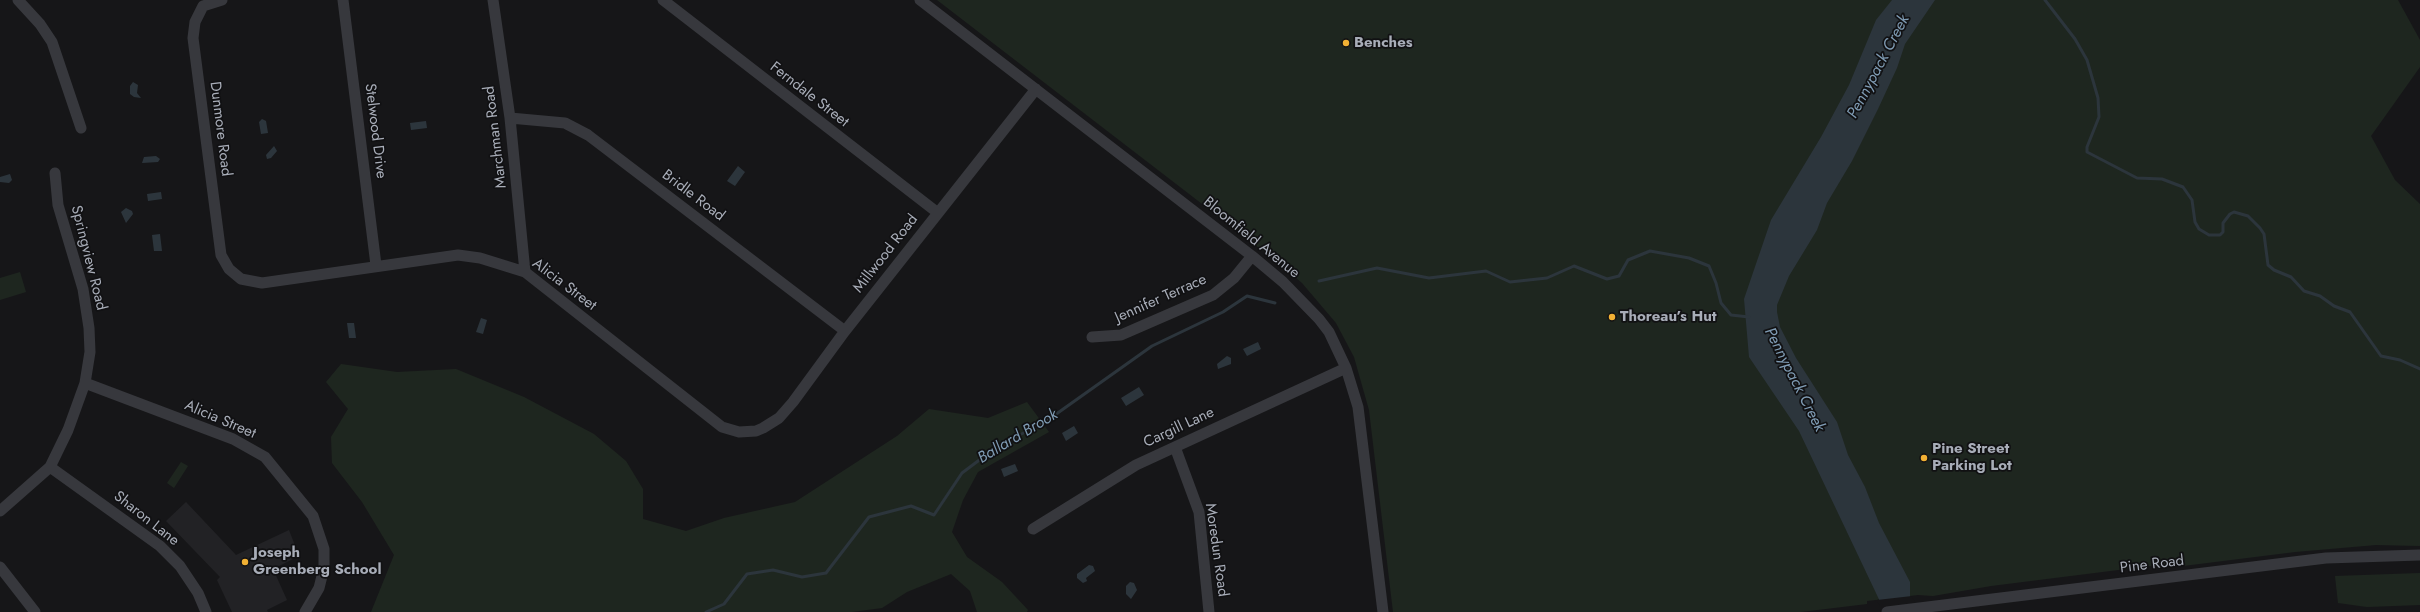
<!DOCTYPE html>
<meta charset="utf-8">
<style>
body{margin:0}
canvas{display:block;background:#161618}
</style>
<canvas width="2420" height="612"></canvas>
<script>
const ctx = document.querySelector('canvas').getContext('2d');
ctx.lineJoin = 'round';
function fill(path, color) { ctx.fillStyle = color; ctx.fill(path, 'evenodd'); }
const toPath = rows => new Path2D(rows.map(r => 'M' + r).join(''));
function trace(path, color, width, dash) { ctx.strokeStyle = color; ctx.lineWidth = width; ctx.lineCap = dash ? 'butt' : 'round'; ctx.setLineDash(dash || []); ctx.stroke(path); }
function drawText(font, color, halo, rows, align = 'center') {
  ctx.font = font + ' Jost,sans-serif'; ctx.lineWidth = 3.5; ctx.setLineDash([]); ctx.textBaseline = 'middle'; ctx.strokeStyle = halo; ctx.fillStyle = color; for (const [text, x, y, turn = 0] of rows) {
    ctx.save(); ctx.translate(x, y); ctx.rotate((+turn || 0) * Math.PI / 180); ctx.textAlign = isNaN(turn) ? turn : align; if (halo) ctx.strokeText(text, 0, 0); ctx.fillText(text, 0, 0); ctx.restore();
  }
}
fill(toPath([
 [186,502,236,555,289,530,299,556,273,569,287,600,267,610,268,612,232,612,217,580,220,577,166,521]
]), '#222225');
fill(toPath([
 [937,0,2398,0,2420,40,2420,67,2371,136,2395,180,2420,204,2420,546,2376,545,2295,552,2183,566,2150,566,1991,586,1933,596,1918,595,1867,601,1867,604,1801,612,1393,612,1369,410,1354,357,1336,323,1302,283,1271,257],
 [20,272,26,292,0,300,0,278],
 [341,364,397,372,456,369,524,397,594,434,626,461,643,489,643,519,686,531,724,518,795,502,897,436,929,409,988,418,1027,402,1049,432,978,472,963,500,952,532,967,557,1002,582,1028,610,1027,612,977,612,970,591,951,574,907,592,882,608,852,612,371,612,394,555,362,502,332,463,331,437,348,409,326,382],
 [181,462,188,466,174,488,167,483],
 [2420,573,2420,605,2367,607,2338,603,2335,576]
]), '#1e261f');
fill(toPath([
 [1892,0,1935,0,1905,44,1897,68,1878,109,1852,161,1827,203,1817,230,1789,276,1777,305,1777,312,1780,327,1796,358,1837,422,1848,455,1865,487,1879,523,1910,582,1910,596,1917,612,1885,612,1799,431,1749,357,1744,299,1771,220,1821,137,1849,85,1876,20],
 [133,82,138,85,137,93,141,98,134,97,130,94,130,86],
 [262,119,266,121,268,133,261,134,259,122],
 [426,121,427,128,411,130,410,123],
 [274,146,277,151,271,158,267,159,266,155],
 [156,156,160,159,158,162,142,163,144,157],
 [738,166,745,172,735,186,727,181],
 [10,174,12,180,9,183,0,182,0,177],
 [161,192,162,199,148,201,147,194],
 [126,208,132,211,133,214,126,223,121,212],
 [160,234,162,251,154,251,152,235],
 [481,318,487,320,483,334,476,332],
 [347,323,354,323,356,338,349,338],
 [1258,342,1261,349,1247,356,1243,349],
 [1227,356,1231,358,1231,364,1218,369,1217,364],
 [1139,387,1144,395,1126,406,1121,398],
 [1074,426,1078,433,1066,441,1062,433],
 [1015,464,1018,471,1004,477,1001,469],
 [1089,565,1093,566,1095,571,1086,578,1087,581,1083,583,1077,578,1077,574],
 [1130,582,1134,583,1137,590,1131,599,1126,594,1126,586]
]), '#2c353c');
fill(toPath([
 [1912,596,1919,612,1882,612,1877,600]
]), '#161618');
trace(toPath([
 [2045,0,2075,39,2087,60,2098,98,2099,117,2087,147,2087,152,2137,178,2162,179,2183,187,2192,200,2195,222,2199,229,2209,235,2220,235,2223,232,2223,223,2230,214,2234,212,2248,216,2260,228,2264,234,2268,265,2274,270,2291,277,2304,291,2320,296,2334,306,2350,312,2381,356,2400,360,2420,369],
 [1319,281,1377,268,1429,278,1486,271,1510,282,1547,278,1574,266,1607,279,1619,276,1628,260,1650,251,1689,258,1709,266,1716,283,1721,303,1731,315,1749,317],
 [706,612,724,604,747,574,773,570,802,577,826,573,869,517,911,506,934,515,962,473,998,446,1045,422,1152,346,1223,312,1247,296,1275,303]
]), '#2c353c', 3);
trace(toPath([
 [18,0,40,24,52,42,81,128],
 [222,0,203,6,195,22,193,38,221,255,229,269,241,279,262,283,458,255,480,258,525,272,722,427,739,432,756,431,763,428,779,418,793,402,845,331,1036,89],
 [343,0,376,265],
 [493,0,510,118,525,272],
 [663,0,938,213],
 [920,0,1252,256,1283,282,1319,319,1329,332,1346,368,1358,407,1383,612],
 [510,118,565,123,588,135,845,331],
 [1092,337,1121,335,1213,295,1234,278,1252,256],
 [85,383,233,439,265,457,313,516,324,549,324,568,319,588,305,612],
 [1175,447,1199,512,1209,612],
 [50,467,160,546,180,566,198,593,206,612],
 [0,511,50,467,68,430,85,383,90,352,89,328,83,289,58,205,55,173],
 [1033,529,1136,465,1346,368],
 [0,567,35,612],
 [1887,612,2326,558,2420,555]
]), '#37383d', 11);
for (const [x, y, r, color] of [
 [1346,43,4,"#f2b134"],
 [1612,317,4,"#f2b134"],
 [1924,458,4,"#f2b134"],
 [245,562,4,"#f2b134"]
]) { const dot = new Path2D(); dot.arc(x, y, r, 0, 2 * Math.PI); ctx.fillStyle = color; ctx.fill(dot); trace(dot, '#111113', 1.5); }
drawText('bold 15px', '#a8adb8', '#111113', [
 ["Benches",1354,43],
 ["Thoreau’s Hut",1620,317],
 ["Pine Street",1932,449],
 ["Parking Lot",1932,466],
 ["Joseph",253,553],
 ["Greenberg School",253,570]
], 'left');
drawText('15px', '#a8adb8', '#111113', [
 ["Ferndale Street",809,95,38],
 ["Dunmore Road",220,129,83],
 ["Stelwood Drive",375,131,83],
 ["Marchman Road",496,137,-97],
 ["Bridle Road",693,196,37],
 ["Bloomfield Avenue",1251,238,39],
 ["Millwood Road",886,254,-52],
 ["Springview Road",88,258,76],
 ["Alicia Street",564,285,37],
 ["Jennifer Terrace",1161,299,-24],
 ["Alicia Street",220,420,23],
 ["Cargill Lane",1179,428,-25],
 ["Sharon Lane",146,519,38],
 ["Moredun Road",1216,550,82],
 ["Pine Road",2152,565,-7]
]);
drawText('italic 16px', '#7f9bb3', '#111113', [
 ["Pennypack Creek",1879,67,-62],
 ["Pennypack Creek",1794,380,63],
 ["Ballard Brook",1018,437,-31]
]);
</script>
